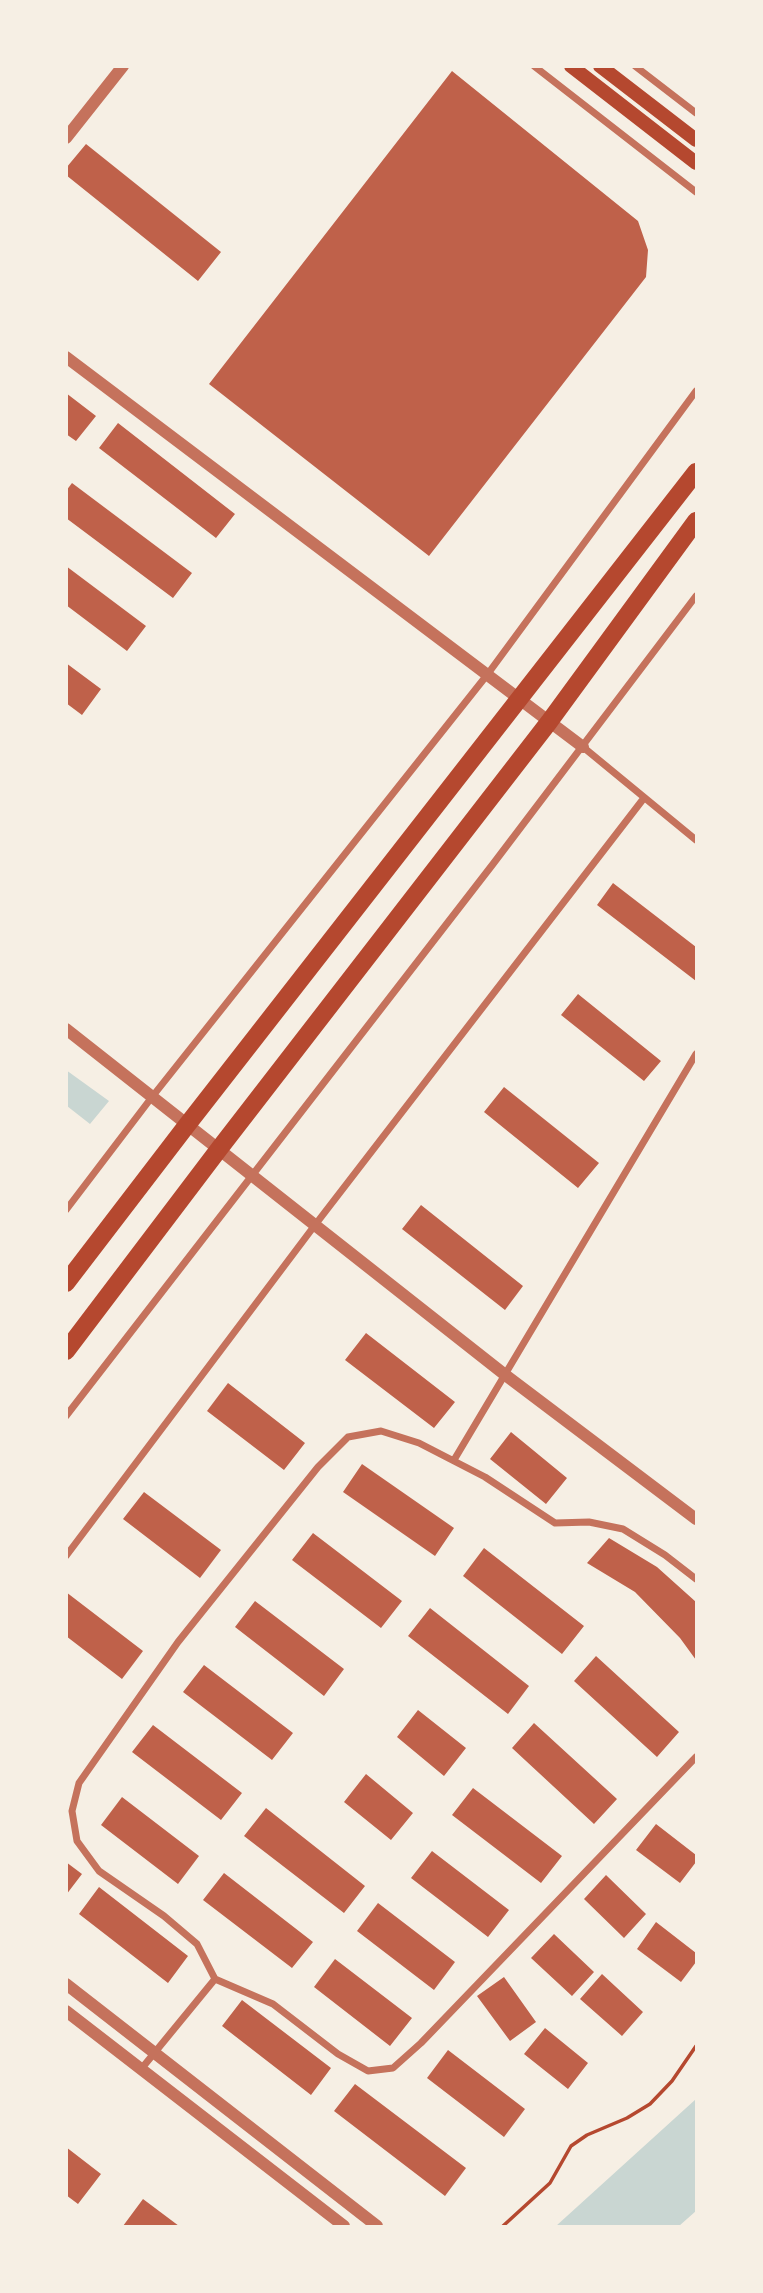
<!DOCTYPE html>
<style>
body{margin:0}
#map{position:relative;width:763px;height:2293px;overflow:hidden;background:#f6efe4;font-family:Figtree,sans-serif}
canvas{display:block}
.frame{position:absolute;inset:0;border:68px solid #f6efe4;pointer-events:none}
</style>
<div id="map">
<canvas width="763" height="2293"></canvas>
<div class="frame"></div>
</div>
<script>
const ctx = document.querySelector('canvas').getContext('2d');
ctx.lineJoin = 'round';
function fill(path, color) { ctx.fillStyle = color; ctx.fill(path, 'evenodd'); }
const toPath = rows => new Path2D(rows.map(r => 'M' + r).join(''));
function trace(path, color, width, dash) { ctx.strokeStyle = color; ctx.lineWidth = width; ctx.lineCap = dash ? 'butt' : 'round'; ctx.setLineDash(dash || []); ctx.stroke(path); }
fill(toPath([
 [66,1070,109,1101,90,1124,67,1106],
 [696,2099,696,2211,679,2226,556,2226]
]), '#c9d6d2');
fill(toPath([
 [452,71,638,221,648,250,646,277,429,556,209,384],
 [86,144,221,252,198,281,66,175,66,168],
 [66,393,96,416,76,441,66,434],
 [118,423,235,514,216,538,99,448],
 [72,483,192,573,173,598,66,518,66,491],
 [66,566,146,626,127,651,66,605],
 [66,663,101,689,82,715,66,703],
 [613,883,696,947,696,981,597,905],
 [578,994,661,1061,644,1081,561,1015],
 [504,1087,599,1163,578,1188,484,1112],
 [421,1205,523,1286,505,1310,402,1229],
 [366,1333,455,1402,434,1428,345,1360],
 [228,1383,305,1443,284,1470,207,1411],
 [511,1432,567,1478,546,1504,490,1459],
 [362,1464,454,1528,435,1556,343,1492],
 [144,1492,221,1550,200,1578,123,1519],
 [313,1533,402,1601,381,1628,292,1560],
 [609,1538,657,1567,696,1602,696,1660,680,1638,635,1592,587,1563],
 [484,1548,584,1626,562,1654,463,1576],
 [66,1592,143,1651,122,1679,66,1636],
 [255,1601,344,1669,324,1696,235,1627],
 [430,1608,529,1686,508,1714,408,1636],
 [596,1656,679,1732,657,1757,574,1681],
 [204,1665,293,1733,272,1760,183,1692],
 [418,1710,466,1748,444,1776,397,1737],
 [534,1723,617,1799,594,1824,512,1748],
 [153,1725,242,1793,221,1820,132,1752],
 [366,1774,413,1813,391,1840,344,1802],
 [473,1788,562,1856,541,1883,452,1815],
 [122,1797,199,1856,178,1884,101,1825],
 [266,1808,365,1886,344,1913,244,1836],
 [656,1824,696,1855,696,1862,680,1883,636,1850],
 [432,1851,509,1910,488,1937,411,1878],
 [66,1862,82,1874,66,1895],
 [224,1873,313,1942,292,1968,203,1900],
 [606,1875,646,1914,624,1938,584,1899],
 [99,1887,188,1956,168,1983,79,1914],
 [378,1903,455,1962,434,1990,357,1931],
 [656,1922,696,1953,696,1962,681,1982,637,1949],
 [554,1934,594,1972,572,1996,531,1958],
 [335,1959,412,2018,390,2046,314,1987],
 [602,1974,643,2012,622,2036,580,1999],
 [504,1977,536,2022,510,2041,477,1996],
 [242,2000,331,2068,311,2095,222,2026],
 [545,2028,588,2063,568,2089,524,2054],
 [448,2050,525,2109,504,2137,427,2078],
 [355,2084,466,2168,445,2196,334,2111],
 [66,2147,101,2174,78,2204,66,2195],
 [143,2199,179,2226,123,2226]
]), '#bf614a');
trace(toPath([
 [503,2226,550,2183,571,2146,587,2135,627,2118,650,2104,672,2081,696,2046]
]), '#b5482f', 3.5);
trace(toPath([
 [534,66,696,192],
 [635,66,696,113],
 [583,747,696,840],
 [66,1210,152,1097,487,675,696,391],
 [66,1416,493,864,696,596],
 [454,1460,696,1054],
 [66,1556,315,1225,644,798],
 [696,1579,665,1555,623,1529,589,1522,555,1523,485,1477,419,1443,381,1431,348,1437,318,1467,178,1642,79,1783,72,1811,77,1841,99,1871,164,1916,197,1944,215,1979,273,2004,338,2054,368,2071,393,2068,421,2043,696,1757],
 [142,2068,215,1979]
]), '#c5725c', 7);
trace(toPath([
 [66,138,123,66],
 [66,357,583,747],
 [66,1029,504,1374,696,1519],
 [66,1984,377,2226],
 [66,2011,344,2226]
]), '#c5725c', 12);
trace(toPath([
 [571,66,696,163],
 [600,66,696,140]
]), '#b5482f', 14);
trace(toPath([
 [66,1283,187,1125,696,472],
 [66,1351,219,1149,549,722,696,521]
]), '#b5482f', 18);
</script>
